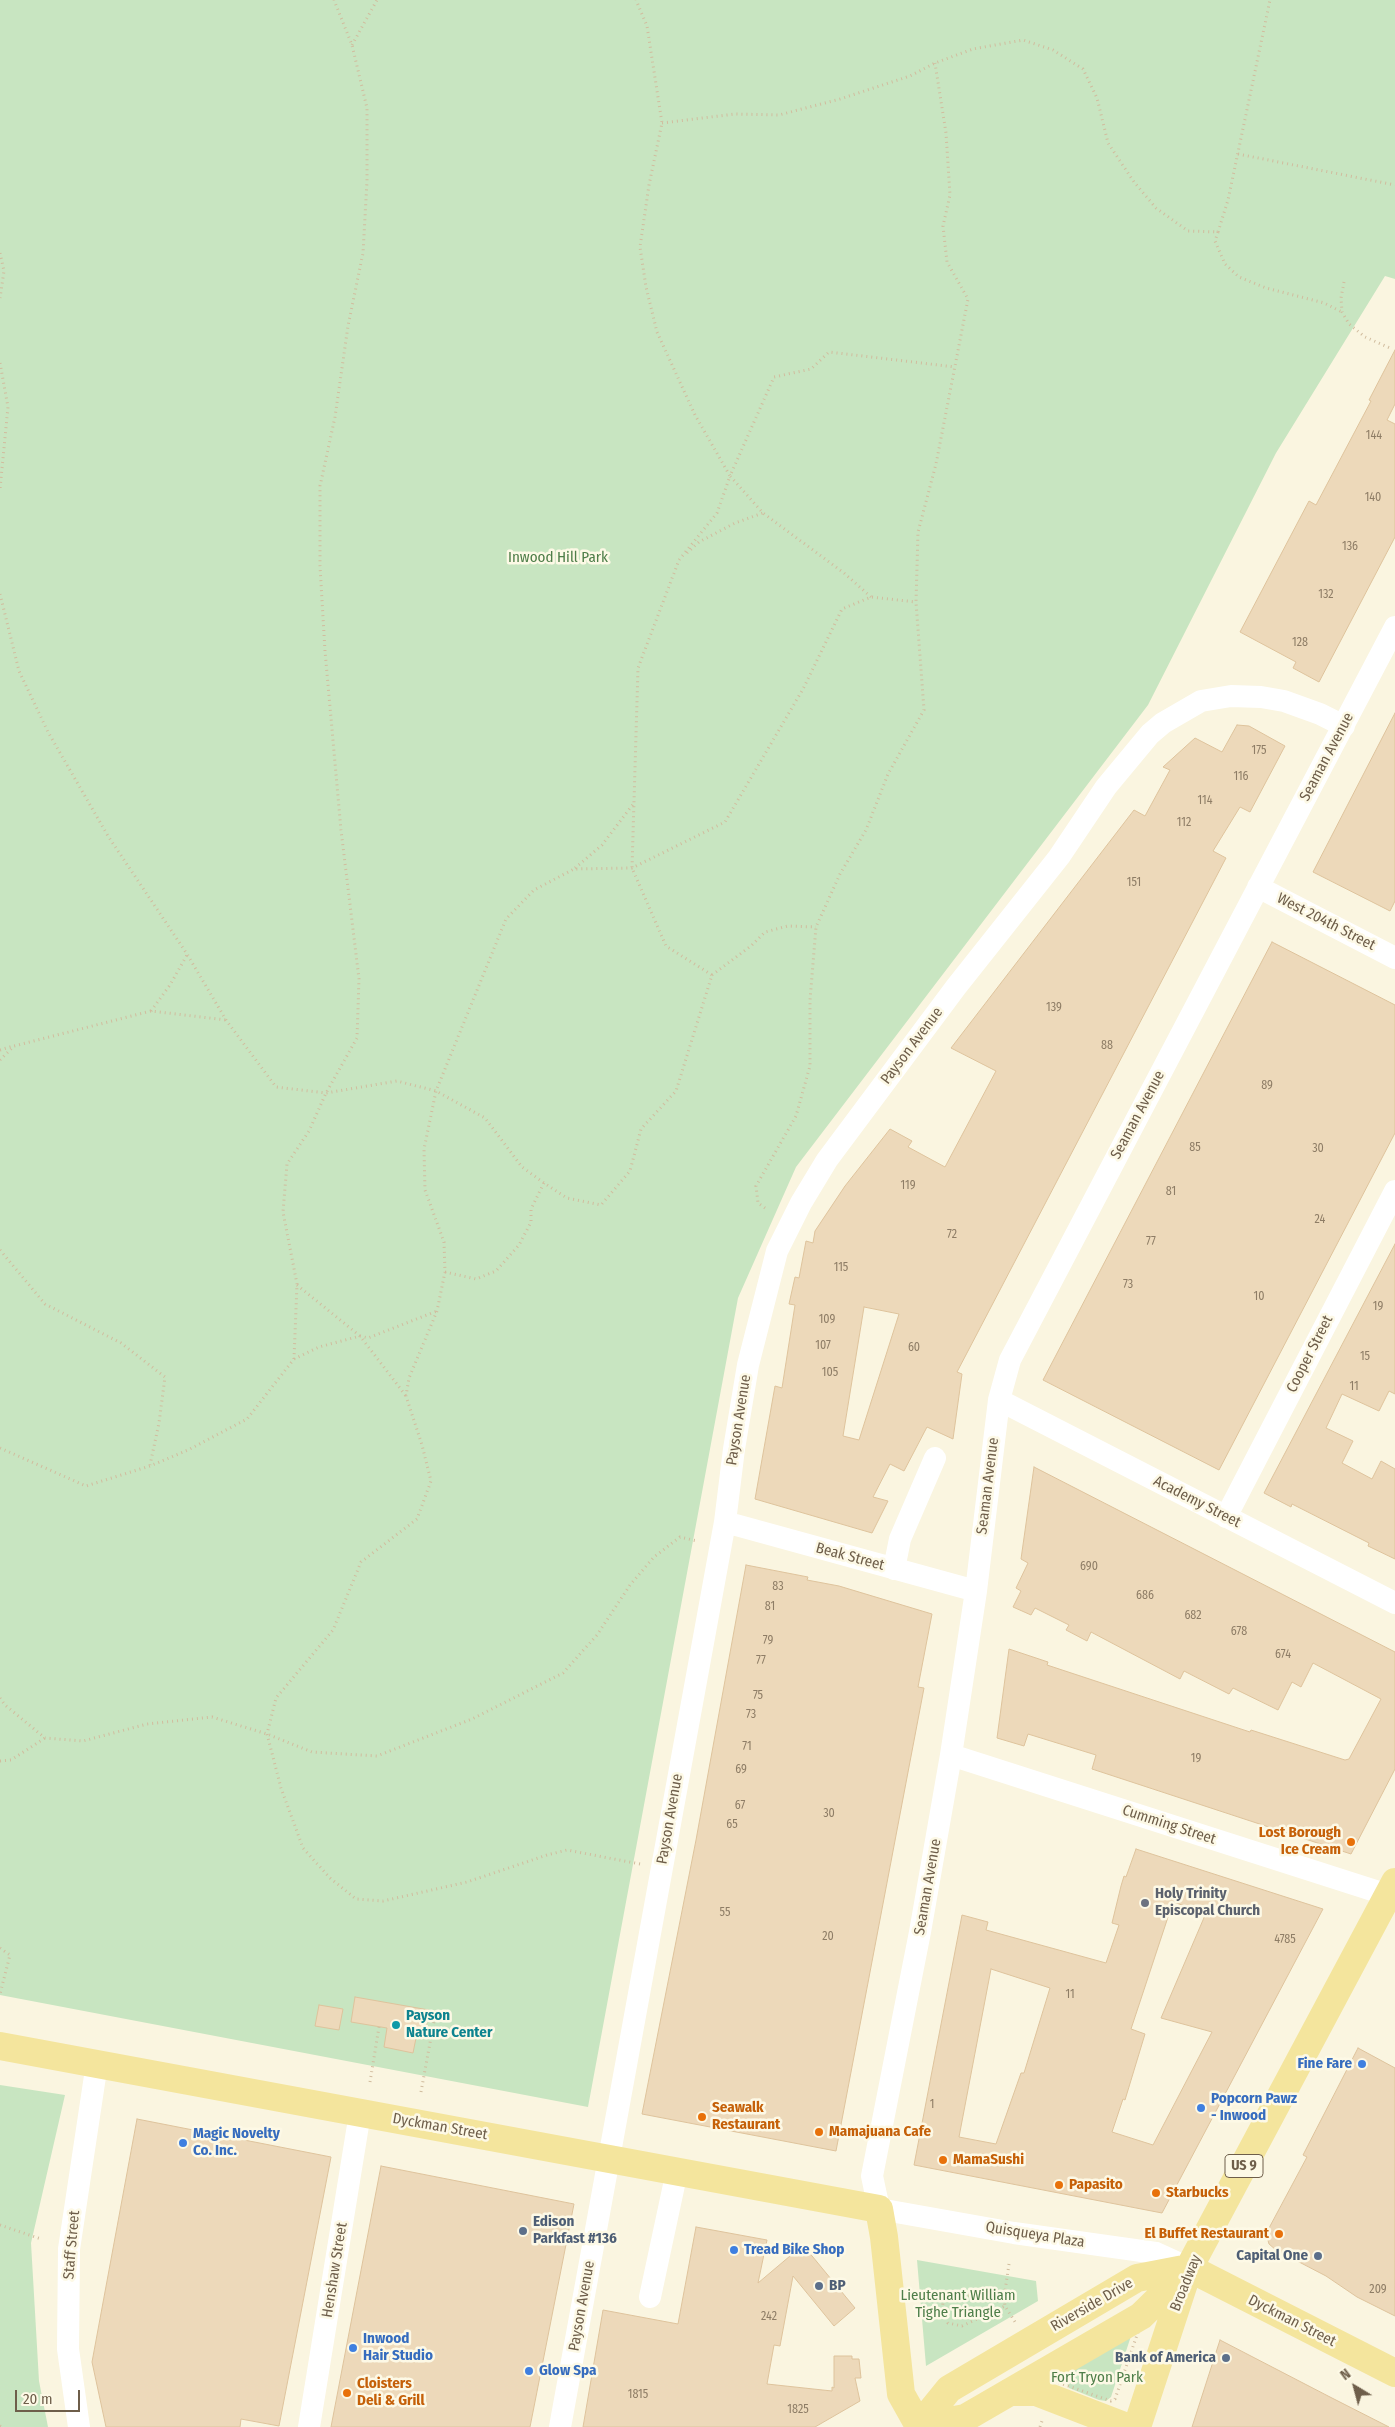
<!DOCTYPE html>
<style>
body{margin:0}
#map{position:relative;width:1395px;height:2427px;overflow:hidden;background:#faf5e0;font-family:"Fira Sans Condensed",sans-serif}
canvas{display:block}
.north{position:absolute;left:1330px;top:2362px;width:50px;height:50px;-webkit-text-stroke:4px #fdf9e6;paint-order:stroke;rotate:323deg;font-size:14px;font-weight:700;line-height:20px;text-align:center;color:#6e5e4a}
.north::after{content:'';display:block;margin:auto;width:18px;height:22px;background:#6e5e4a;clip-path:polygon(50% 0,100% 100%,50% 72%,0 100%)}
.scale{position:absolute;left:15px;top:2390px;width:65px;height:22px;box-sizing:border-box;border:2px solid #6e5e4a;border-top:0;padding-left:6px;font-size:15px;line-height:18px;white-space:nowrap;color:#6e5e4a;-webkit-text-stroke:4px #fdf9e6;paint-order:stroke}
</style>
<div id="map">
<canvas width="1395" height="2427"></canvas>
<div class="north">N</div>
<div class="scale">20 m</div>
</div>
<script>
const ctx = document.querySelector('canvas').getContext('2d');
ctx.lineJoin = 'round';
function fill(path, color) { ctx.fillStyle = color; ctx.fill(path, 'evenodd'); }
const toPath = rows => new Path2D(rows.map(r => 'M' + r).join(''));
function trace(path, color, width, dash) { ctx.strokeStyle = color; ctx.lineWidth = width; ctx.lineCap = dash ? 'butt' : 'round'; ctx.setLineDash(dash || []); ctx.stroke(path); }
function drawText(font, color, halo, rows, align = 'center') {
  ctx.font = font + ' "Fira Sans Condensed",sans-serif'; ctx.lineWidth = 5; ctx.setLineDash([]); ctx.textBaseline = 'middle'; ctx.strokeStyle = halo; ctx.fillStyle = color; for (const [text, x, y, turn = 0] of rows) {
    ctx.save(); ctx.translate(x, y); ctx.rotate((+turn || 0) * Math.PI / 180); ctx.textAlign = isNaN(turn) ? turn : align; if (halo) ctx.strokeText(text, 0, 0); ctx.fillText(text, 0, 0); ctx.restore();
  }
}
fill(toPath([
 [0,0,1395,0,1395,279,1385,276,1276,453,1148,705,796,1167,738,1298,588,2107,0,1995],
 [0,2085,65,2095,31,2243,39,2381,48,2427,0,2427],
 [917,2260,1036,2281,1038,2301,926,2366],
 [1131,2336,1111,2397,1106,2401,1099,2400,1069,2388,1066,2382,1070,2371]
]), '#c8e5c1');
const building = toPath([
 [1395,350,1395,404,1387,420,1395,424,1395,537,1319,682,1293,668,1296,662,1240,632,1309,501,1316,505,1371,401,1369,400,1395,350],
 [1395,713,1395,901,1390,911,1313,872,1395,713],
 [1237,725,1249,726,1285,746,1250,812,1240,807,1213,851,1226,858,957,1372,962,1374,953,1439,927,1427,904,1471,890,1464,873,1497,888,1501,872,1533,755,1499,775,1386,782,1388,795,1305,789,1304,795,1277,799,1278,806,1241,813,1243,815,1231,845,1186,890,1129,912,1141,908,1147,945,1167,996,1071,951,1048,1134,810,1145,816,1170,770,1163,767,1195,738,1222,752,1237,725],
 [864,1307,899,1314,859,1440,843,1436,864,1307],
 [1272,942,1395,1005,1395,1133,1219,1470,1043,1380,1272,942],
 [1395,1244,1395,1394,1389,1391,1379,1411,1342,1394,1326,1428,1353,1441,1342,1463,1372,1479,1381,1461,1395,1469,1395,1559,1368,1546,1369,1543,1292,1504,1291,1507,1264,1493,1395,1244],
 [1034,1467,1395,1652,1395,1769,1351,1854,1092,1769,1096,1755,1028,1734,1024,1746,997,1738,1009,1649,1048,1662,1047,1665,1250,1732,1251,1730,1345,1760,1349,1759,1381,1699,1313,1663,1301,1687,1292,1682,1278,1710,1233,1688,1229,1694,1184,1671,1180,1679,1091,1632,1087,1641,1066,1630,1069,1625,1035,1608,1031,1615,1013,1607,1021,1591,1016,1588,1028,1563,1021,1559,1034,1467],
 [746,1565,808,1577,807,1580,839,1586,932,1614,918,1687,924,1688,836,2151,642,2114,696,1840,746,1565],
 [1136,1849,1323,1909,1162,2213,914,2165,962,1915,988,1922,986,1930,1106,1963,1119,1925,1112,1923,1121,1886,1124,1876,1126,1877,1136,1849],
 [1173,1902,1206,1913,1161,2018,1212,2032,1153,2145,1112,2132,1123,2099,1125,2100,1145,2034,1131,2029,1173,1902],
 [991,1969,1050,1988,1024,2073,1021,2073,996,2144,959,2137,991,1969],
 [355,1997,429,2010,425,2034,417,2033,413,2053,384,2047,387,2028,351,2022,355,1997],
 [319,2005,343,2009,339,2030,315,2026,319,2005],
 [1358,2048,1395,2068,1395,2316,1357,2297,1326,2276,1276,2250,1269,2244,1267,2237,1269,2228,1307,2157,1303,2155,1358,2048],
 [137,2119,331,2157,279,2426,241,2419,240,2427,106,2427,92,2362,137,2119],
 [381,2166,574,2204,530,2427,331,2427,381,2166],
 [696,2227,767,2240,758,2283,803,2245,855,2308,834,2326,793,2276,780,2346,774,2345,767,2384,832,2391,832,2387,834,2388,834,2356,852,2356,852,2359,859,2359,861,2378,855,2378,860,2401,815,2427,583,2427,603,2310,678,2324,696,2227],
 [1220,2340,1330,2397,1389,2427,1192,2427,1220,2340]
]);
fill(building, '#edd9ba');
trace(building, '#dec39c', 1);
trace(toPath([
 [352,45,377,0],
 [662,123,735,114,779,115,840,99,910,76,935,63,973,49,1023,40,1053,50,1083,69,1097,98,1108,143,1134,182,1156,208,1188,231,1218,232,1228,200,1270,0],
 [1238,154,1395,185],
 [1218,232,1215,241,1225,264,1239,277,1266,288,1324,303,1342,312],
 [0,253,4,271,0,298],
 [1344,282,1341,298,1342,312,1349,324,1365,337,1390,348],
 [0,363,8,407,0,489],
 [687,553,699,542,735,523,763,513],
 [0,594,19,671,48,732,108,836,187,954,226,1020,276,1087,326,1093,397,1081,436,1091,485,1118,522,1167,544,1183,567,1198,601,1205,630,1171,641,1129,676,1091,712,975,666,946,632,868,638,668,679,560,717,513,730,476,695,415,657,332,646,287,640,247,649,185,662,123,647,26,636,0],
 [871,597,844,573,763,513,730,476,774,377,811,369,829,352,955,367],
 [575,868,602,845,634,803],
 [712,975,751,946,765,932,788,926,816,927],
 [151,1011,170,985,187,955],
 [0,1050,13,1046],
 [0,1060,14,1046,151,1011,226,1020],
 [765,1208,758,1203,756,1186,796,1116,810,1066,810,1000,816,927,840,874,866,830,888,774,924,710,916,602,918,532,936,464,968,299,947,262,943,226,950,195,946,133,935,63],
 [0,1250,45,1304,121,1343,165,1377,159,1423,150,1465],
 [445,1272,476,1279,496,1271,519,1245,531,1222,531,1209,544,1183],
 [297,1285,360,1336,406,1396],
 [294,1359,319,1347,360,1336,368,1338,437,1311],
 [0,1448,86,1486,150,1466,188,1450,247,1419,294,1359,297,1284,283,1212,287,1164,309,1131,326,1093,357,1038,359,979,341,830,325,651,320,566,320,486,335,417,348,326,363,253,367,181,367,108,352,45,334,0],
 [0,1698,5,1705,45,1738,83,1741,147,1724,212,1717,267,1734,312,1752,377,1756,472,1719,563,1673,597,1635,630,1585,654,1557,680,1537,697,1541],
 [0,1761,11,1760,45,1738],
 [640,1864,567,1850,547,1855,467,1882,383,1901,356,1899,330,1878,303,1848,281,1788,267,1734,276,1698,333,1630,361,1562,417,1519,431,1481,422,1445,406,1396,409,1378,437,1311,445,1272,444,1242,425,1190,424,1149,436,1091,506,919,534,890,574,869,632,868,725,822,803,689,842,609,871,597,916,602],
 [0,1948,10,1955,0,1994],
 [370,2082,379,2027],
 [421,2092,434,2021,428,2020],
 [0,2225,41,2239],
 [1009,2264,1004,2298,1005,2306,1015,2322],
 [1004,2298,954,2294,943,2303,942,2310,948,2323,962,2326,1005,2306],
 [916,2313,942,2310],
 [1138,2332,1115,2399,1111,2401,1054,2381,1131,2334,1138,2332],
 [0,2426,2,2427],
 [1040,2427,1042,2421]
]), '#d1bc9e', 3, [1, 4]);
trace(toPath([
 [1258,887,1395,958],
 [999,1400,1395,1603],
 [1226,1517,1395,1191],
 [725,1522,976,1591],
 [894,1569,900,1539,935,1458],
 [951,1755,1388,1895],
 [1189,2268,1156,2253,1014,2233,879,2209,872,2176,920,1932,951,1755,976,1591,999,1400,1010,1360,1395,627],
 [650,2297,677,2171],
 [79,2427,68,2349,69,2249,97,2063],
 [309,2427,360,2113],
 [560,2427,725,1522,734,1449,748,1365,777,1251,801,1203,827,1160,956,987,1059,857,1106,787,1150,734,1163,723,1201,701,1231,696,1261,697,1284,701,1320,714,1344,726]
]), '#fff', 22);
trace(toPath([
 [0,2046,879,2209,884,2237,901,2394,919,2426],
 [1189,2268,1395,2373],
 [1010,2392,1036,2392,1127,2427],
 [919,2426,949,2389,1137,2278,1189,2268],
 [918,2427,965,2418,1141,2316,1185,2273],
 [1137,2427,1189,2268,1395,1882]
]), '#f4e59d', 28);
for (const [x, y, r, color] of [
 [1351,1842,5,"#e8710a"],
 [1145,1903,5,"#6b7280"],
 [396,2025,5,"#0f9aa8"],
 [1362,2064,5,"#3f7fe0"],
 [1201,2108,5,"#3f7fe0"],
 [702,2117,5,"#e8710a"],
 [819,2132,5,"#e8710a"],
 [183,2143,5,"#3f7fe0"],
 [943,2160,5,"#e8710a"],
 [1059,2185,5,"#e8710a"],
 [1156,2193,5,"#e8710a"],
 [523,2231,5,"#5c6f8a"],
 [1279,2234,5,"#e8710a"],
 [734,2250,5,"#3f7fe0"],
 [1318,2256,5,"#5c6f8a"],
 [819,2286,5,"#5c6f8a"],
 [353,2348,5,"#3f7fe0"],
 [1226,2358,5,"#5c6f8a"],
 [529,2371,5,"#3f7fe0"],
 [347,2393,5,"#e8710a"]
]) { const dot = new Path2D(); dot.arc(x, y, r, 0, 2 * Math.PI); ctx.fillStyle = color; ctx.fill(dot); trace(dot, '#fdf9e6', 2); }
drawText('12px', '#8e7d66', null, [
 ["144",1374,436],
 ["140",1373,498],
 ["136",1350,547],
 ["132",1326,595],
 ["128",1300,643],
 ["175",1259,751],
 ["116",1241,777],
 ["114",1205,801],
 ["112",1184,823],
 ["151",1134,883],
 ["139",1054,1008],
 ["88",1107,1046],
 ["89",1267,1086],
 ["85",1195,1148],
 ["30",1318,1149],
 ["119",908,1186],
 ["81",1171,1192],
 ["24",1320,1220],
 ["72",952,1235],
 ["77",1151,1242],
 ["115",841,1268],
 ["73",1128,1285],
 ["10",1259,1297],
 ["19",1378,1307],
 ["109",827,1320],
 ["107",823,1346],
 ["60",914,1348],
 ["15",1365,1357],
 ["105",830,1373],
 ["11",1354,1387],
 ["690",1089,1567],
 ["83",778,1587],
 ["686",1145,1596],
 ["81",770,1607],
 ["682",1193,1616],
 ["678",1239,1632],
 ["79",768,1641],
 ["674",1283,1655],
 ["77",761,1661],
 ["75",758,1696],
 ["73",751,1715],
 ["71",747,1747],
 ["19",1196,1759],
 ["69",741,1770],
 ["67",740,1806],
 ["30",829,1814],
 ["65",732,1825],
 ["55",725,1913],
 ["20",828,1937],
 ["4785",1285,1940],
 ["11",1070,1995],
 ["1",932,2105],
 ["209",1378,2290],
 ["242",769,2317],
 ["1815",638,2395],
 ["1825",798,2410]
]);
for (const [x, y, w] of [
 [1244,2166,38]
]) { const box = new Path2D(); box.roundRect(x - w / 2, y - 11.5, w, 23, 4); ctx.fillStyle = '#fdf9e6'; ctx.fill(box); trace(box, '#6e5e4a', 1); }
drawText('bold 14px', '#6e5e4a', null, [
 ["US 9",1244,2166]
]);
drawText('15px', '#4e7e49', '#fdf9e6', [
 ["Inwood Hill Park",558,558],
 ["Lieutenant William",958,2296],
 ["Tighe Triangle",958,2313],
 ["Fort Tryon Park",1097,2378]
]);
drawText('15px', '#6e5e4a', '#fdf9e6', [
 ["Seaman Avenue",1327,757,-62],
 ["West 204th Street",1326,922,27],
 ["Payson Avenue",912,1046,-53],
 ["Seaman Avenue",1138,1115,-62],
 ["Cooper Street",1310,1354,-63],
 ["Payson Avenue",739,1420,-81],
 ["Seaman Avenue",988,1486,-83],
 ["Academy Street",1197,1502,27],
 ["Beak Street",850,1557,15],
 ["Payson Avenue",670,1819,-80],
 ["Cumming Street",1169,1825,18],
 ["Seaman Avenue",928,1887,-80],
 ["Dyckman Street",440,2127,10],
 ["Quisqueya Plaza",1035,2235,9],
 ["Staff Street",72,2245,-85],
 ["Henshaw Street",335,2270,-81],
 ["Broadway",1186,2283,-68],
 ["Riverside Drive",1092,2305,-30],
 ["Payson Avenue",582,2306,-80],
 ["Dyckman Street",1292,2321,27]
]);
drawText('bold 15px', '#c56008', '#fdf9e6', [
 ["Lost Borough",1341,1833,"right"],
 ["Ice Cream",1341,1850,"right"],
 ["Seawalk",712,2108],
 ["Restaurant",712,2125],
 ["Mamajuana Cafe",829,2132],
 ["MamaSushi",953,2160],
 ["Papasito",1069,2185],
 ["Starbucks",1166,2193],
 ["El Buffet Restaurant",1269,2234,"right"],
 ["Cloisters",357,2384],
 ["Deli & Grill",357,2401]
], 'left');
drawText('bold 15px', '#5b616d', '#fdf9e6', [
 ["Holy Trinity",1155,1894],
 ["Episcopal Church",1155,1911]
], 'left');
drawText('bold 15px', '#0d838f', '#fdf9e6', [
 ["Payson",406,2016],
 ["Nature Center",406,2033]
], 'left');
drawText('bold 15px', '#366cbe', '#fdf9e6', [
 ["Fine Fare",1352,2064,"right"],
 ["Popcorn Pawz",1211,2099],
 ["- Inwood",1211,2116],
 ["Magic Novelty",193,2134],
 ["Co. Inc.",193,2151],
 ["Tread Bike Shop",744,2250],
 ["Inwood",363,2339],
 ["Hair Studio",363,2356],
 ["Glow Spa",539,2371]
], 'left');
drawText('bold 15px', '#4e5e75', '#fdf9e6', [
 ["Edison",533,2222],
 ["Parkfast #136",533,2239],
 ["Capital One",1308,2256,"right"],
 ["BP",829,2286],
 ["Bank of America",1216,2358,"right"]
], 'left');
</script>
